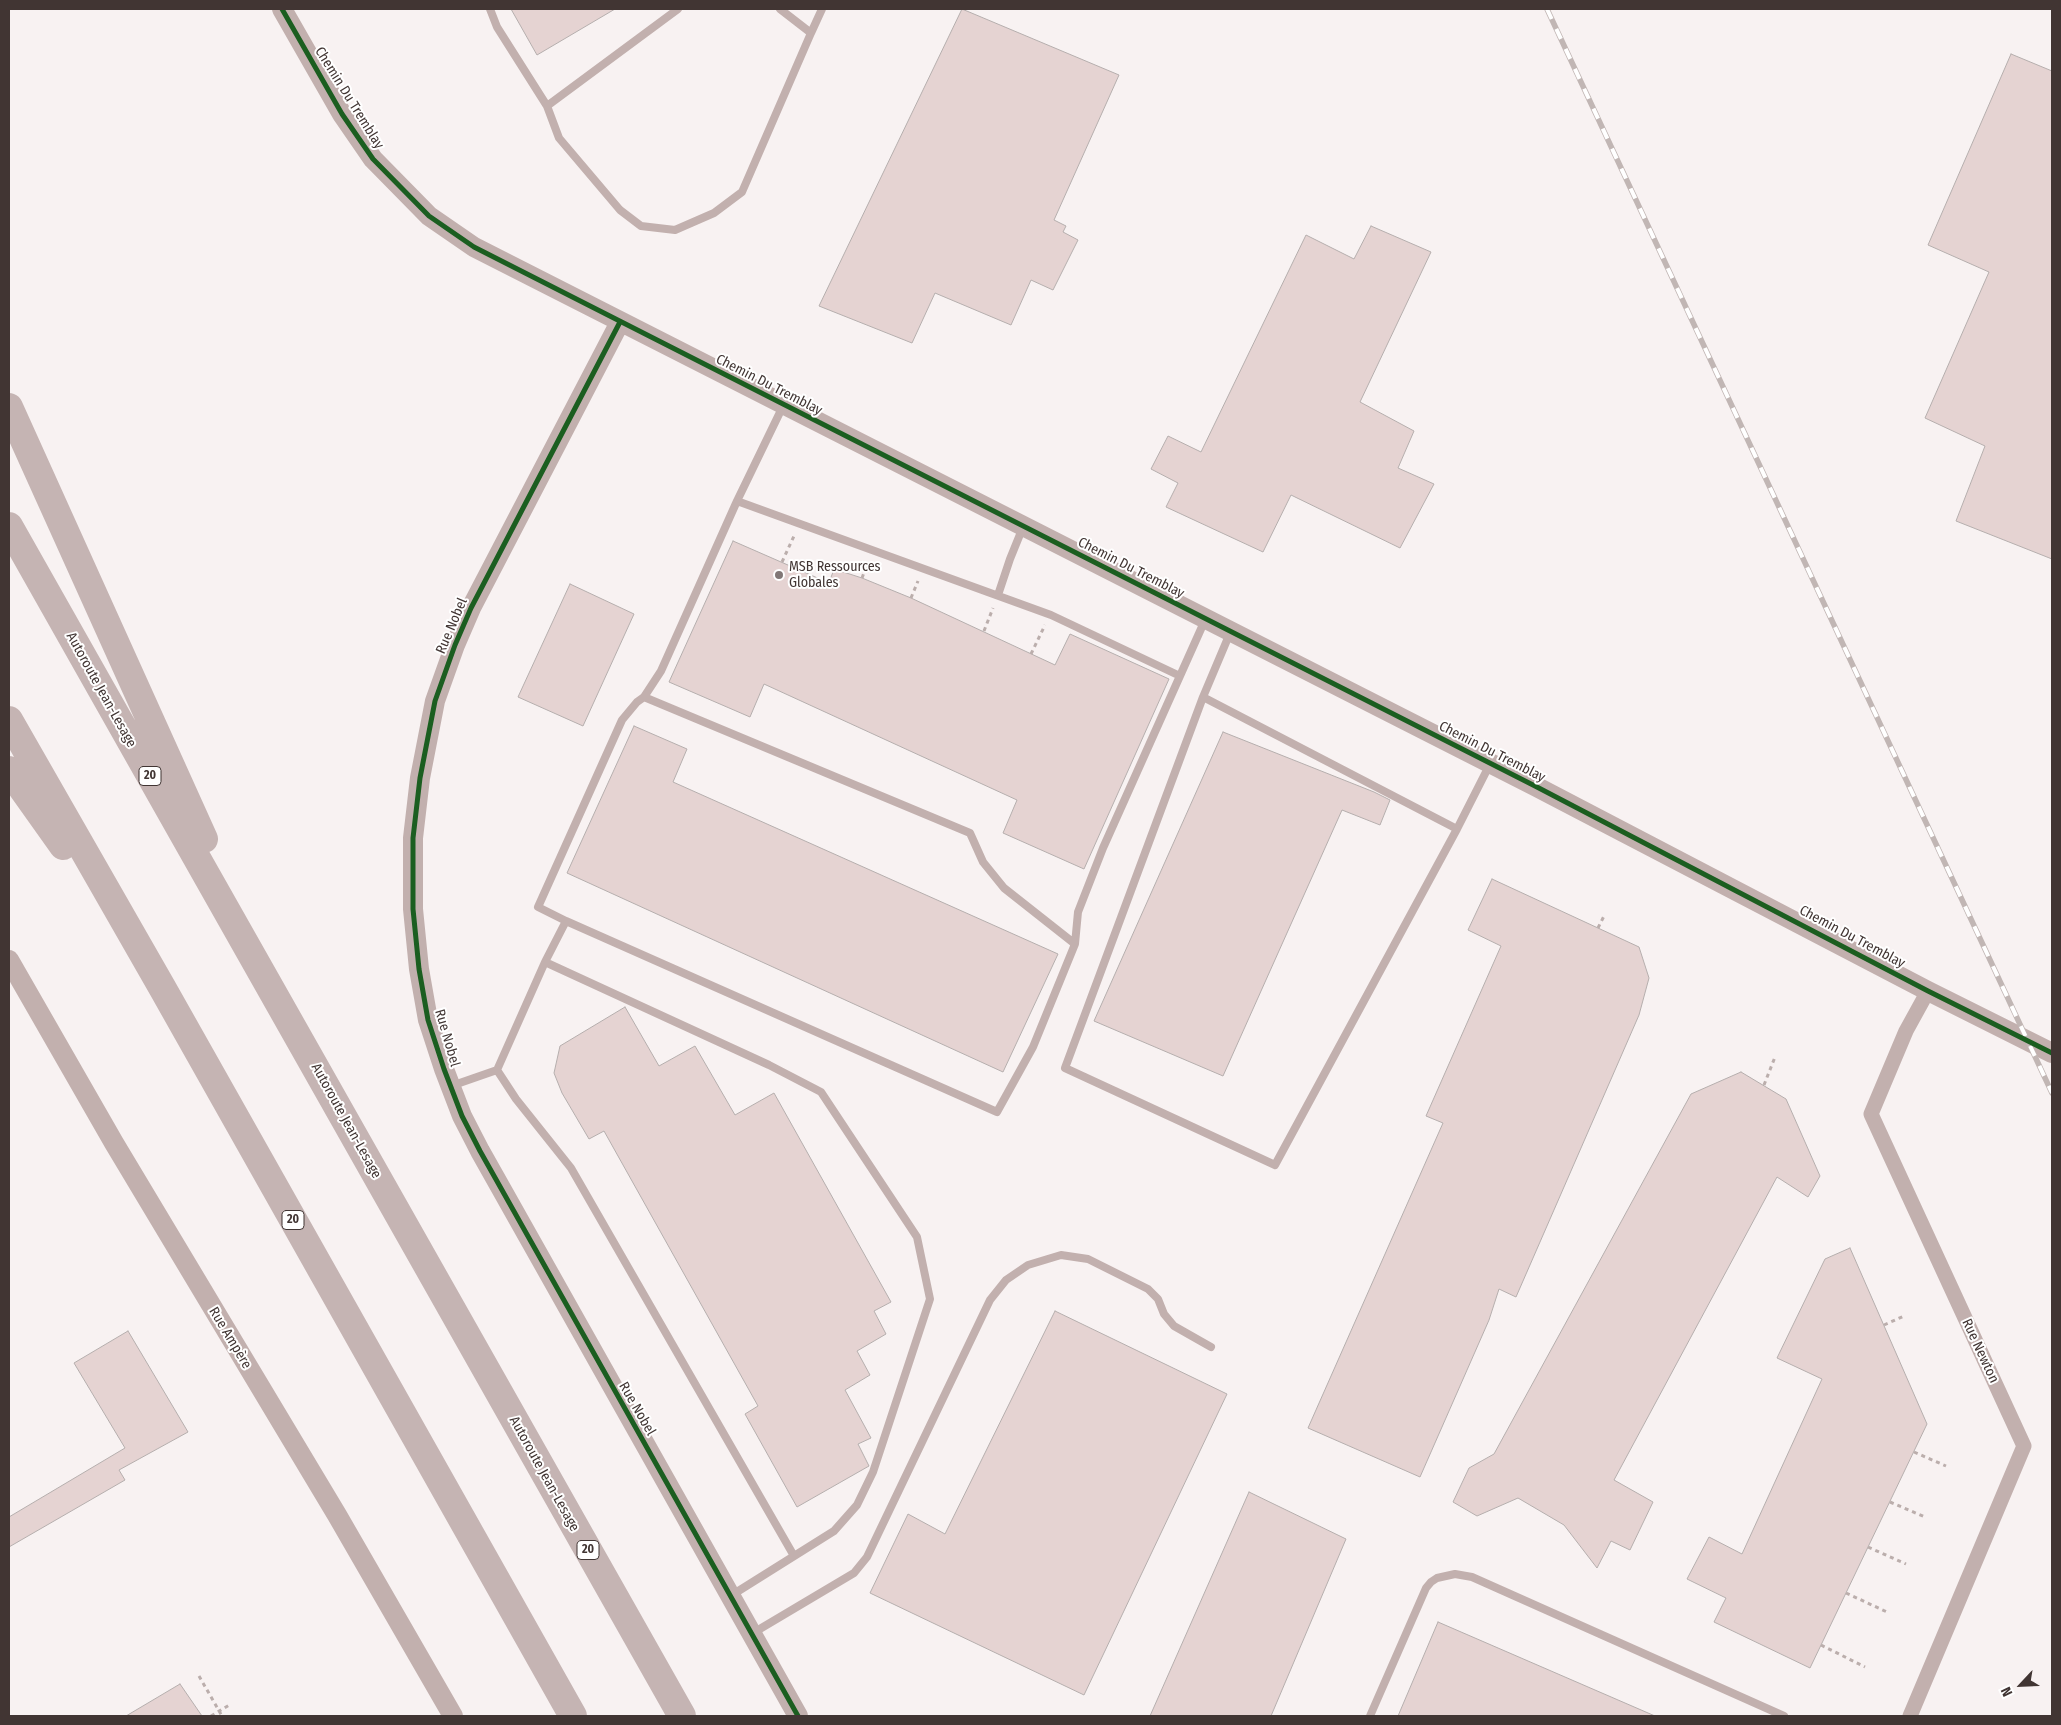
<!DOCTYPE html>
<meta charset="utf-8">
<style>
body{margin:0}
#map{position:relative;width:2061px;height:1725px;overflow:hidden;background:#f8f2f2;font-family:"Fira Sans Condensed",sans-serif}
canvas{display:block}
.frame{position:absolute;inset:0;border:10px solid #413533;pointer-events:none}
.north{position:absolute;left:1996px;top:1660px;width:50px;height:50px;-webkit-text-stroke:4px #fff;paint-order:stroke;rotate:245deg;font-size:14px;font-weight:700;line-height:20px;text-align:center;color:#413533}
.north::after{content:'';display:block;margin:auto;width:18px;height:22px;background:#413533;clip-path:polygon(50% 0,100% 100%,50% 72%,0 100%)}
</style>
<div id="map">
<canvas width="2061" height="1725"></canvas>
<div class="frame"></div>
<div class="north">N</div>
</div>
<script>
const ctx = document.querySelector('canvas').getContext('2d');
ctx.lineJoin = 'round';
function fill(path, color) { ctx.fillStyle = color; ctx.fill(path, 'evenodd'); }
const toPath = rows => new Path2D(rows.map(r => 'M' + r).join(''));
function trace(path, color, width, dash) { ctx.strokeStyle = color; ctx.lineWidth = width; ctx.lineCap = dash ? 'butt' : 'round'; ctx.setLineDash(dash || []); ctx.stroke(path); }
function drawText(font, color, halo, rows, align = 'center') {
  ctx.font = font + ' "Fira Sans Condensed",sans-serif'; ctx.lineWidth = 4; ctx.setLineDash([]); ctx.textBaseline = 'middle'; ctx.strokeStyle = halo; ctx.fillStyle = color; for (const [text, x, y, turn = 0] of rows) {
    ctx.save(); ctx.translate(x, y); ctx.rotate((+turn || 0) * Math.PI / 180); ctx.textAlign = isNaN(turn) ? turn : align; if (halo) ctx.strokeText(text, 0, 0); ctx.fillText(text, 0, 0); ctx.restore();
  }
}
const building = toPath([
 [511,9,615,9,537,55,511,9],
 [962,9,1119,75,1054,220,1066,226,1063,232,1078,240,1053,290,1031,280,1011,325,935,293,912,343,819,306,962,9],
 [2011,54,2052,71,2052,559,1956,521,1985,446,1925,418,1989,272,1928,245,2011,54],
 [1371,226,1431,252,1360,402,1414,431,1398,468,1434,484,1400,548,1291,495,1263,552,1166,507,1178,483,1151,469,1168,436,1201,452,1306,235,1354,259,1371,226],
 [733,541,829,583,834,569,862,578,911,598,1055,665,1070,634,1169,679,1084,869,1003,833,1017,800,764,684,750,717,669,682,733,541],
 [570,584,634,614,583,726,518,697,570,584],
 [634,726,687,749,673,782,1058,954,1003,1072,567,873,634,726],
 [1223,732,1374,792,1390,800,1380,825,1342,810,1223,1076,1094,1021,1223,732],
 [1492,879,1639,947,1649,978,1639,1015,1516,1297,1499,1289,1489,1320,1420,1477,1308,1428,1443,1123,1426,1116,1501,946,1468,930,1492,879],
 [625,1007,659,1066,695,1046,735,1115,774,1093,891,1302,874,1311,886,1334,857,1351,870,1375,845,1390,871,1438,858,1444,869,1466,797,1507,745,1414,758,1406,604,1131,589,1139,562,1093,554,1073,560,1046,625,1007],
 [1741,1072,1786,1099,1820,1176,1808,1197,1777,1177,1614,1480,1653,1502,1630,1550,1611,1541,1597,1568,1564,1525,1518,1498,1477,1516,1453,1502,1469,1468,1494,1454,1691,1094,1741,1072],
 [1850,1248,1927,1424,1810,1668,1714,1622,1726,1598,1687,1579,1709,1537,1742,1554,1822,1379,1777,1358,1825,1259,1850,1248],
 [1055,1311,1227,1394,1084,1695,870,1593,908,1514,945,1534,1055,1311],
 [128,1331,188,1432,119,1470,125,1480,9,1547,9,1517,125,1448,74,1363,128,1331],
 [1249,1492,1346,1539,1271,1716,1150,1716,1249,1492],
 [1438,1622,1655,1716,1398,1716,1438,1622],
 [180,1684,202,1716,126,1716,180,1684]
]);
fill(building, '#e5d3d2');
trace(building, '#b5aead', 1);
trace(toPath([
 [782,562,794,536],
 [862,578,868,562],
 [911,598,918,581],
 [984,631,993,608],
 [1031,654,1045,625],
 [1598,928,1605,914],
 [1764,1085,1775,1057],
 [1884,1325,1904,1316],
 [1914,1452,1946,1466],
 [1890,1502,1925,1517],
 [1868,1547,1906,1564],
 [1846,1593,1887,1612],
 [1821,1645,1865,1667],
 [199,1676,222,1716],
 [211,1716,231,1704]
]), '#bbaeac', 3, [4, 4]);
trace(toPath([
 [490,9,497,27,547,106,559,138,620,210,641,226,675,230,714,213,742,192,811,33,780,9],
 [811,33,822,9],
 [547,106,678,9],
 [737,501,1051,615,1180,676],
 [998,595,1010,559,1023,527],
 [1230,633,1203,697,1457,829,1490,764],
 [644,697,661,671,737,501,783,406],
 [1203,697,1065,1068,1275,1165,1457,829],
 [1075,944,1078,912,1103,848,1205,620],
 [545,962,566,921,997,1112,1033,1047,1075,944,1004,888,983,862,970,833,644,697,637,702,622,720,538,907,566,921],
 [497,1070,516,1099,571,1168,794,1556],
 [451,1086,497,1070,545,962,769,1065,821,1092,917,1237,930,1299,873,1472,857,1505,834,1531,732,1595],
 [753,1633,854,1573,867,1557,990,1300,1006,1280,1028,1265,1061,1255,1088,1259,1148,1289,1158,1299,1164,1314,1174,1326,1211,1347],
 [1370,1716,1426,1588,1431,1582,1437,1578,1455,1574,1472,1577,1784,1716]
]), '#c2b0ae', 8);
trace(toPath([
 [1910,1716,2024,1446,1871,1114,1906,1031,1928,991]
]), '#c2b0ae', 15);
trace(toPath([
 [282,9,342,114,373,159,429,216,474,247,1535,786,1928,991,2052,1053],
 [620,322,471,608,455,645,435,701,420,778,413,838,413,909,419,969,428,1020,444,1069,462,1116,480,1151,798,1716],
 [9,960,114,1143,337,1515,453,1716]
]), '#c2b0ae', 20);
trace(toPath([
 [9,407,204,839],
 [9,526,682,1716],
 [9,720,163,989,573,1716],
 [9,770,63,846]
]), '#c5b4b3', 28);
const rail = toPath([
 [1547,9,2052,1093]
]);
trace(rail, '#c1b6b4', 5.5);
trace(rail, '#fff', 4, [11]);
trace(toPath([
 [282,9,342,114,373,159,429,216,474,247,1535,786,1928,991,2052,1053],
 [620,322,471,608,455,645,435,701,420,778,413,838,413,909,419,969,428,1020,444,1069,462,1116,480,1151,798,1716]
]), '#1b5e20', 5);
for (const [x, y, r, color] of [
 [779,575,5,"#817776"]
]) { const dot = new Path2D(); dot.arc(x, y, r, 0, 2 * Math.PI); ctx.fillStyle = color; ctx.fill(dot); trace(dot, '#fff', 2); }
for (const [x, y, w] of [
 [150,776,22],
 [293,1220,22],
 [588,1550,22]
]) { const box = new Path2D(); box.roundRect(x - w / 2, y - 9.5, w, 19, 4); ctx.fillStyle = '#fff'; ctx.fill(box); trace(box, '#413533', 1); }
drawText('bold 12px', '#413533', null, [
 ["20",150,776],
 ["20",293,1220],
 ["20",588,1550]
]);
drawText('14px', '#413533', '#fff', [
 ["Chemin Du Tremblay",349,98,58],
 ["Chemin Du Tremblay",769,385,27],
 ["Chemin Du Tremblay",1131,568,27],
 ["Rue Nobel",452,626,-67],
 ["Autoroute Jean-Lesage",101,690,61],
 ["Chemin Du Tremblay",1492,752,27],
 ["Chemin Du Tremblay",1852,937,28],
 ["Rue Nobel",447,1038,74],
 ["Autoroute Jean-Lesage",346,1121,61],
 ["Rue Ampère",230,1338,59],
 ["Rue Newton",1980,1351,65],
 ["Rue Nobel",637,1409,60],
 ["Autoroute Jean-Lesage",544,1474,61]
]);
drawText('14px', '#413533', '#fff', [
 ["MSB Ressources",789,567],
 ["Globales",789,583]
], 'left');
</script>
